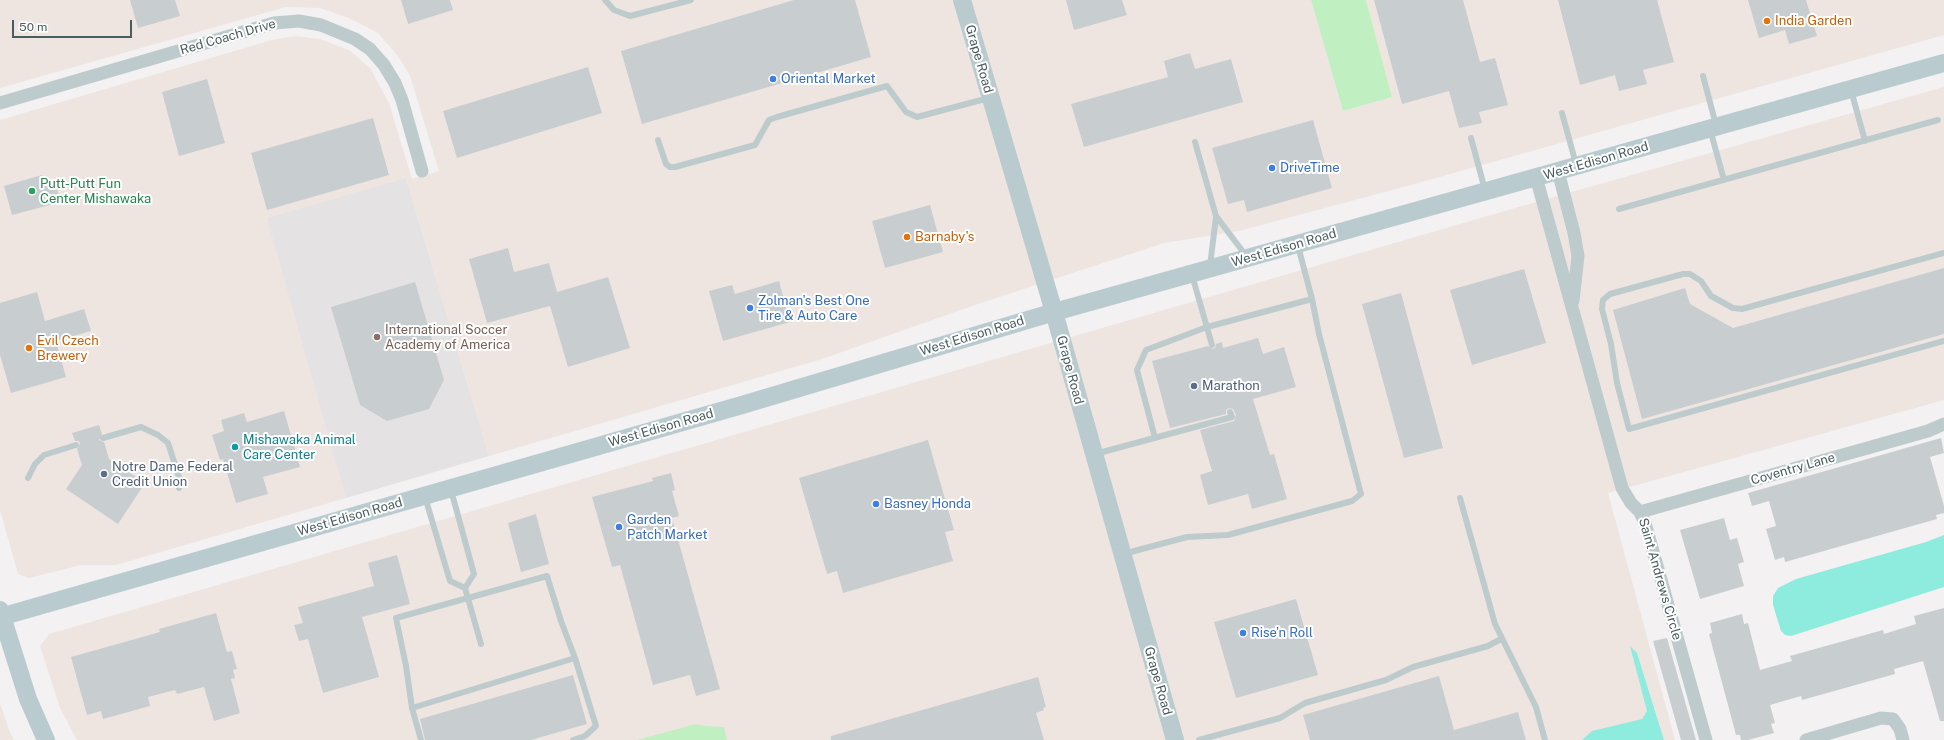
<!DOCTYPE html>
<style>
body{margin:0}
#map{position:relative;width:1944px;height:740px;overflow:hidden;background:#f3f1f2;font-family:"Public Sans",sans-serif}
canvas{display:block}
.scale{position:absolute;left:12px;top:20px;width:120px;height:18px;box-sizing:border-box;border:2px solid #495c5e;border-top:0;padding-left:5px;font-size:12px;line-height:14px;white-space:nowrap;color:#495c5e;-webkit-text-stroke:3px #fff;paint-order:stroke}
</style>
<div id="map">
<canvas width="1944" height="740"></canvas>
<div class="scale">50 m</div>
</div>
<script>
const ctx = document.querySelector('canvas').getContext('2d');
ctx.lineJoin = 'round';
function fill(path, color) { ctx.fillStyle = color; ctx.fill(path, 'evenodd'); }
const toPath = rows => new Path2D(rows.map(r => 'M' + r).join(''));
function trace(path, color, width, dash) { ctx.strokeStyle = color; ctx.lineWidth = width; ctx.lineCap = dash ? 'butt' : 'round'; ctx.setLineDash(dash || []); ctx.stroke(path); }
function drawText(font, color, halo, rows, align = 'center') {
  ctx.font = font + ' "Public Sans",sans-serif'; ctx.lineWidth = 4; ctx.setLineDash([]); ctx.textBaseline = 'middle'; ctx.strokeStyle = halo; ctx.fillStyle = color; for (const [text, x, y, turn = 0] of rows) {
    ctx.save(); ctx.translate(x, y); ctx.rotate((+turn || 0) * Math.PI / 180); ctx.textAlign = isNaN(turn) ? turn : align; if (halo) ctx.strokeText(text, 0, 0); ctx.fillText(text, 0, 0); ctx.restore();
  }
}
fill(toPath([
 [0,0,1311,0,1343,111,1392,97,1366,0,1944,0,1944,35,1411,185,1239,231,1164,243,975,305,822,359,489,456,406,178,308,358,346,498,116,565,81,565,29,578,18,574,0,510,0,120,272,40,295,36,320,39,349,50,370,68,389,103,412,179,439,171,410,76,398,56,378,33,349,18,320,8,286,7,0,88],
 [1944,87,1944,400,1608,493,1675,740,77,740,60,708,40,646,49,634,1522,206],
 [0,703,9,730,14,740,0,740]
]), '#eee5e1');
fill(toPath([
 [406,178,489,456,346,498,267,218]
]), '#e4e2e3');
fill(toPath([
 [1311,0,1366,0,1392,97,1343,111],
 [696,724,704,726,724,727,727,740,637,740]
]), '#c0efc2');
fill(toPath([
 [1944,535,1944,587,1791,636,1785,635,1781,631,1773,605,1773,596,1778,588,1796,579,1926,542],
 [1630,646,1637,653,1664,740,1582,740,1592,731,1642,719,1647,711]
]), '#8eecde');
fill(toPath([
 [130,0,175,0,180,16,138,28],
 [401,0,450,0,453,10,408,24],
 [794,0,855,0,871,57,642,124,621,51],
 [1066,0,1122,0,1127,15,1074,30],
 [1374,0,1463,0,1480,62,1495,58,1508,105,1479,112,1482,123,1459,128,1449,91,1402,104],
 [1558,0,1657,0,1674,62,1643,70,1647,84,1619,91,1615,75,1580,85],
 [1748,0,1806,0,1817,36,1789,44,1785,30,1759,38],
 [1190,53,1195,69,1231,59,1243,102,1084,147,1071,104,1168,77,1164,61],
 [588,67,602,113,457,158,443,111],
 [207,79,225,143,179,156,162,92],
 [373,118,389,175,267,210,251,153],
 [1313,120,1332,188,1247,212,1244,200,1228,204,1212,148],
 [42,175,45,186,55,183,61,202,12,215,4,186],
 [930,205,943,252,885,268,872,221],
 [508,248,514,272,549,263,557,292,608,277,630,348,568,367,550,306,487,323,469,259],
 [1944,268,1944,334,1642,419,1613,310,1685,288,1690,304,1733,328],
 [1524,269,1546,343,1472,365,1450,290],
 [779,281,790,322,723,341,709,291,732,285,735,294],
 [415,282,444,380,429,409,387,421,360,405,331,307],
 [37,292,45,321,84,309,91,331,56,341,66,377,11,393,0,355,0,303],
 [1401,293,1443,448,1404,458,1362,304],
 [1258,338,1263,354,1284,347,1296,387,1253,399,1270,455,1274,454,1287,499,1252,509,1248,494,1208,505,1200,475,1212,471,1200,430,1234,421,1236,415,1233,409,1229,408,1226,410,1226,414,1170,428,1152,361,1208,346,1213,349,1215,348,1216,344,1222,342,1223,348],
 [284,411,300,467,263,477,268,494,236,503,223,459,220,460,212,435,224,431,221,420,244,413,247,422],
 [99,425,102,434,99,440,104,442,109,459,145,483,118,524,66,489,82,465,77,449,80,444,79,441,75,441,72,433],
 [1941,438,1944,453,1930,457,1944,506,1944,513,1936,515,1937,519,1785,562,1784,557,1775,560,1766,529,1776,526,1769,501,1752,506,1748,493],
 [928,440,954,530,945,532,953,561,843,593,837,571,827,574,799,478],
 [671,473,675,490,672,491,679,516,672,518,720,689,696,696,690,675,653,685,620,565,612,567,592,497,653,481,652,478],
 [536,514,549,564,521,572,508,523],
 [1724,518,1730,540,1737,538,1744,562,1738,564,1744,586,1700,599,1680,530],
 [397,555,410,604,362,617,379,677,323,693,308,639,299,641,294,625,303,623,298,607,374,586,368,563],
 [1296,599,1318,675,1236,698,1214,622],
 [1944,608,1944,721,1940,721,1923,661,1894,669,1895,674,1802,700,1801,696,1770,705,1775,723,1771,724,1774,733,1748,740,1741,740,1740,735,1736,735,1709,634,1712,633,1710,623,1742,614,1744,624,1748,623,1760,670,1792,661,1790,656,1883,630,1884,634,1916,624,1914,616],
 [216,613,227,652,232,651,237,669,233,670,235,678,231,679,240,713,214,721,204,687,177,694,175,690,148,697,150,706,103,719,101,711,87,715,71,657,160,632,159,629],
 [1667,638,1696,740,1681,740,1653,641],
 [573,675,587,724,531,740,425,740,420,719],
 [1439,676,1454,730,1518,712,1526,740,1310,740,1303,715],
 [1038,677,1046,707,1043,708,1044,710,1036,713,1044,740,831,740,831,736]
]), '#c8ced0');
trace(toPath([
 [605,0,614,10,630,16,691,0],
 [1703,76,1716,125],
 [1851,90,1865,141],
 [1562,113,1576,164],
 [1710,129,1724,180],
 [1471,138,1485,190],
 [658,140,666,164,670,167,675,167,755,145,769,120,777,117,887,86,906,112,917,117,989,98],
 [1195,142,1216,216,1247,257],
 [1619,209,1938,120],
 [1944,253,1742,309,1733,308,1711,296,1701,281,1690,274,1683,274,1610,294,1603,300,1602,309,1611,344,1617,383,1629,429,1944,341],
 [1210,266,1216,217],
 [1192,275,1212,345],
 [103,438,141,427,158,435,168,443,179,477,179,488],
 [1155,438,1137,370,1146,350,1207,327,1312,299],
 [1095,454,1232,417,1230,412],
 [28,478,35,464,44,455,76,445],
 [451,490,474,574,465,588,481,644],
 [425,497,450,581,465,588],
 [1460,498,1495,624,1536,707,1545,740],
 [1123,554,1187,537,1228,535,1352,501,1361,494,1319,334,1312,299,1298,246],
 [547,576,561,621,575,658,412,708,406,666,396,618,547,576],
 [412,708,421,740],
 [573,740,585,736,596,726,575,658],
 [1199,740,1280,718,1305,703,1386,680,1413,667,1488,646,1501,639]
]), '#bdcbcd', 6);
trace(toPath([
 [0,103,274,23,299,21,321,25,355,39,370,49,384,65,395,83,402,100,422,171],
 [1558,171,1574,233,1578,256,1573,301],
 [1536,177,1622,488,1631,503,1640,512,1645,523,1706,740],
 [1640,512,1928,431,1944,424],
 [1806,740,1881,718,1893,719,1900,729,1903,740]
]), '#bdcbcd', 13);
trace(toPath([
 [962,0,1054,312,1175,740],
 [0,610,28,699,46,740],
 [0,617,742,405,1054,312,1944,63]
]), '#bacbcf', 18);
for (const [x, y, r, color] of [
 [1767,21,4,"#e8710a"],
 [773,79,4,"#3f7fe0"],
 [1272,168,4,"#3f7fe0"],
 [32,191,4,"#2e9e5b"],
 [907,237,4,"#e8710a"],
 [750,308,4,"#3f7fe0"],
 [377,337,4,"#8d6e63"],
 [29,348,4,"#e8710a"],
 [1194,386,4,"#5c6f8a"],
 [235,447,4,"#0f9aa8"],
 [104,474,4,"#5c6f8a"],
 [876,504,4,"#3f7fe0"],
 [619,527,4,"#3f7fe0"],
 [1243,633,4,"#3f7fe0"]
]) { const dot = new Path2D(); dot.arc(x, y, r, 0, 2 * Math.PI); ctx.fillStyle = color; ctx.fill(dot); trace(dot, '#fff', 1.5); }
drawText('13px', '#c56008', '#fff', [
 ["India Garden",1775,21],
 ["Barnaby's",915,237],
 ["Evil Czech",37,341],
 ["Brewery",37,356]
], 'left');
drawText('13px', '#495c5e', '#fff', [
 ["Red Coach Drive",228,37,-16],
 ["Grape Road",979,59,74],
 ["West Edison Road",1596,161,-16],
 ["West Edison Road",1284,248,-16],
 ["West Edison Road",972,336,-17],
 ["Grape Road",1070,370,75],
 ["West Edison Road",661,428,-16],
 ["Coventry Lane",1793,469,-16],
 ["West Edison Road",350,517,-16],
 ["Saint Andrews Circle",1660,579,74],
 ["Grape Road",1158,681,74]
]);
drawText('13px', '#366cbe', '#fff', [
 ["Oriental Market",781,79],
 ["DriveTime",1280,168],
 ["Zolman's Best One",758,301],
 ["Tire & Auto Care",758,316],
 ["Basney Honda",884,504],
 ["Garden",627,520],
 ["Patch Market",627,535],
 ["Rise'n Roll",1251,633]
], 'left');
drawText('13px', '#27864d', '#fff', [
 ["Putt-Putt Fun",40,184],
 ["Center Mishawaka",40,199]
], 'left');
drawText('13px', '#785e54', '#fff', [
 ["International Soccer",385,330],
 ["Academy of America",385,345]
], 'left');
drawText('13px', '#4e5e75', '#fff', [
 ["Marathon",1202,386],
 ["Notre Dame Federal",112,467],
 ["Credit Union",112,482]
], 'left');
drawText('13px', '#0d838f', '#fff', [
 ["Mishawaka Animal",243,440],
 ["Care Center",243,455]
], 'left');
</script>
